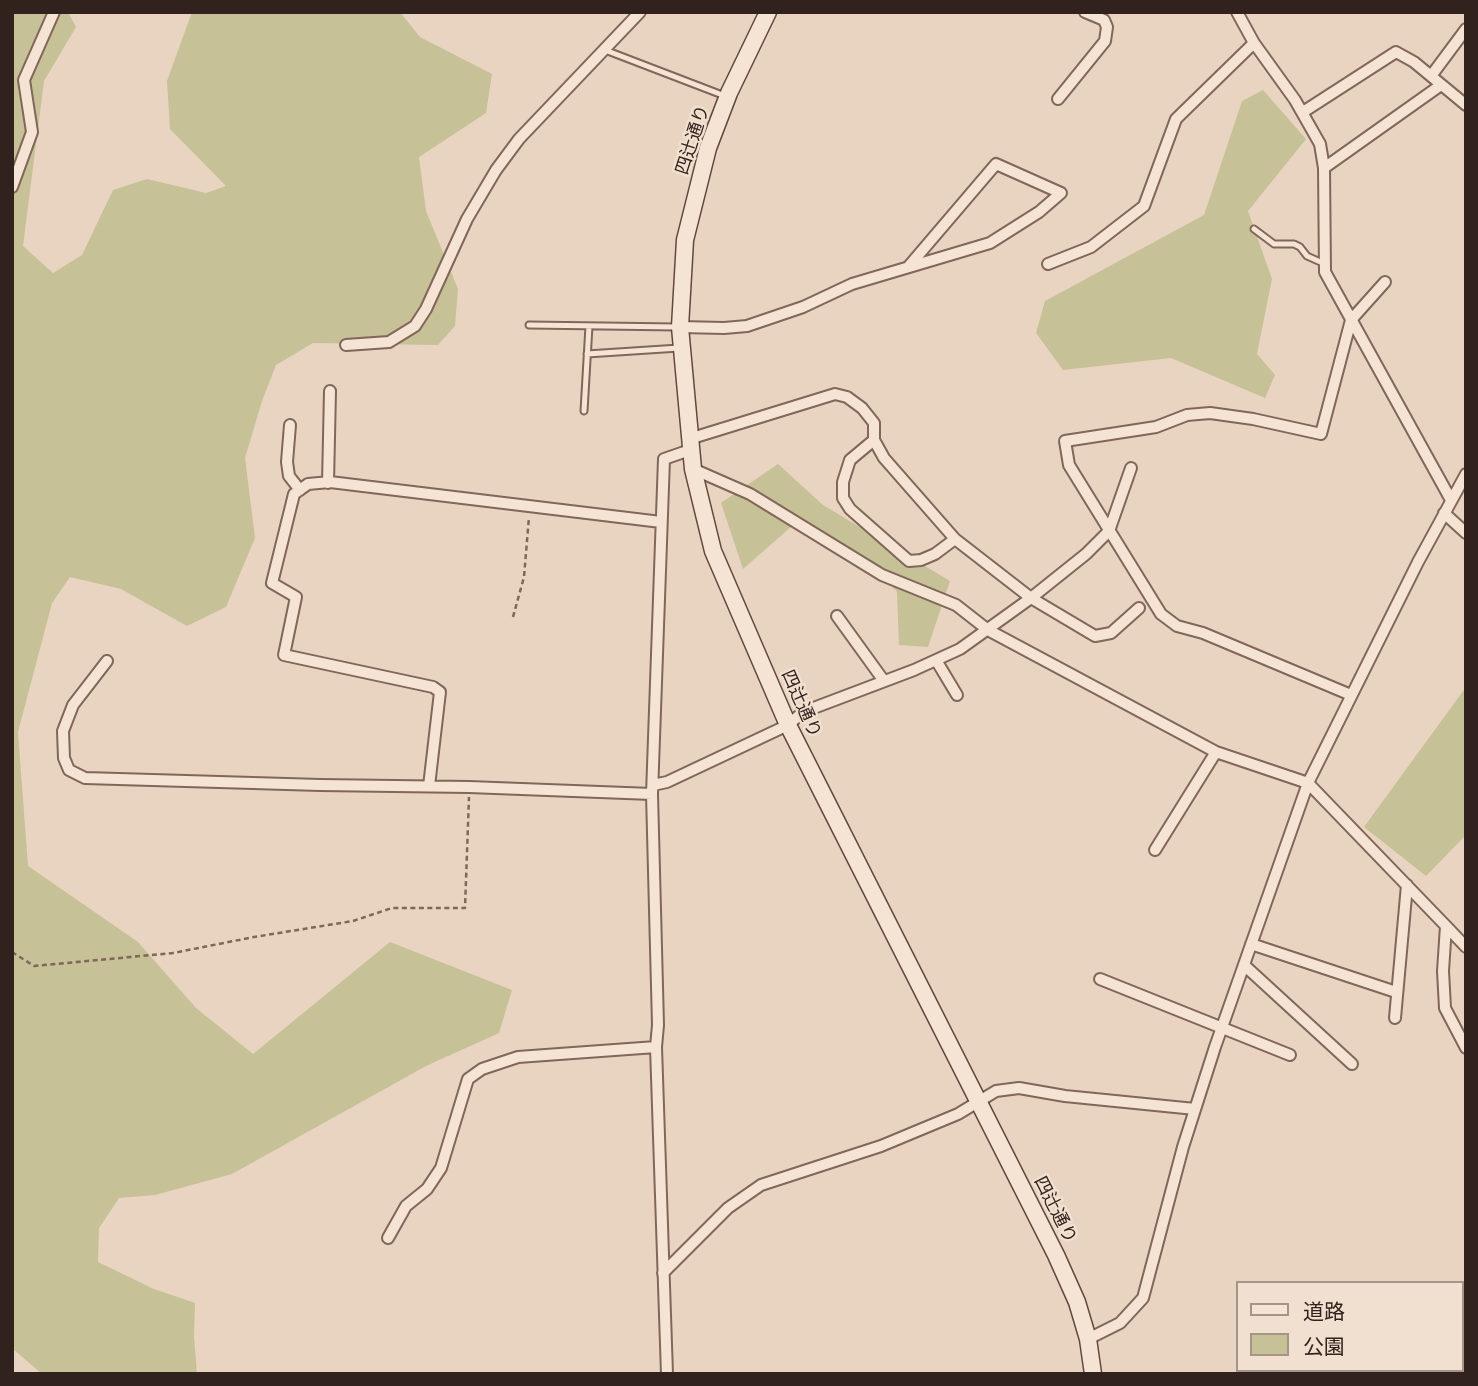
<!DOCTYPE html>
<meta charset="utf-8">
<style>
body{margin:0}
#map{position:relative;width:1478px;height:1386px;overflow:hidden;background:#e9d4c1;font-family:"IBM Plex Serif","Noto Sans JP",serif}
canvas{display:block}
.frame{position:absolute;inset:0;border:14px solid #32221d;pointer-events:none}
.legend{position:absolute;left:1236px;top:1281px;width:228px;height:91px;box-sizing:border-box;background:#f1e0cf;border:2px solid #a59488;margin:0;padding:9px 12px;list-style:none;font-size:21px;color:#32221d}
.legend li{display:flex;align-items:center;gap:14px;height:35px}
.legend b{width:35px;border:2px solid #a59488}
</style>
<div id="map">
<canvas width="1478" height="1386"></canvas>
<div class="frame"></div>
<ul class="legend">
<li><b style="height:9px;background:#f5e3d3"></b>道路</li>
<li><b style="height:19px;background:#c6c196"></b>公園</li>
</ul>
</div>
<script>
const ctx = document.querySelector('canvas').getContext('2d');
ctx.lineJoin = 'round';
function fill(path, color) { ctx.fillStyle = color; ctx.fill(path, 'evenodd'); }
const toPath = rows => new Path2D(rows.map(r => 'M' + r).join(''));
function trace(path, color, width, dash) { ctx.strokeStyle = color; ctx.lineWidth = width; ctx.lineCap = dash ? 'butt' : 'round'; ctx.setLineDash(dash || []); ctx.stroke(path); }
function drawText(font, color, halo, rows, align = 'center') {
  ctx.font = font + ' "IBM Plex Serif","Noto Sans JP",serif'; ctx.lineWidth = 5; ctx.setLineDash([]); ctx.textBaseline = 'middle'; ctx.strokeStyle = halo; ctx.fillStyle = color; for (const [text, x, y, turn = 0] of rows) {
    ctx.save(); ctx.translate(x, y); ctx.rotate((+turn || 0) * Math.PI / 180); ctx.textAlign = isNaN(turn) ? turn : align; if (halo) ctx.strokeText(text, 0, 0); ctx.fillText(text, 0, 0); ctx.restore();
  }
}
fill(toPath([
 [12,12,68,12,76,27,44,81,23,246,53,273,82,255,113,190,147,179,206,193,226,186,170,129,167,81,192,12,400,12,420,37,492,74,486,113,419,157,426,211,458,289,455,326,438,345,313,343,276,365,262,401,245,458,255,538,226,607,187,626,121,589,70,577,52,603,18,732,28,866,138,942,196,1008,253,1054,390,942,512,990,499,1033,426,1066,232,1174,155,1195,119,1198,99,1228,98,1262,154,1289,195,1303,194,1337,197,1374,42,1374,12,1348],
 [1263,90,1306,139,1248,211,1272,279,1257,354,1275,375,1265,398,1171,358,1063,370,1036,333,1045,301,1204,215,1242,101],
 [778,464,823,505,950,581,928,647,899,645,897,592,867,559,800,519,743,569,721,503],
 [1466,687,1466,835,1426,876,1364,827]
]), '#c6c196');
const lane = toPath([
 [605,50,725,96],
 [1254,229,1274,244,1294,244,1300,247,1307,256,1325,264],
 [529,325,677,327],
 [587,354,679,348],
 [584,411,589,326]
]);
const street = toPath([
 [1237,12,1254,43,1295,100,1320,144,1324,168,1325,272,1451,500],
 [1431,76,1466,29],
 [1058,99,1105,41,1107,27,1104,20,1085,12],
 [1303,112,1396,52,1414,62,1466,105],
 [1324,168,1441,85],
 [12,187,32,132,24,80,54,12],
 [1048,264,1091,247,1144,206,1176,119,1254,43],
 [680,327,724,328,747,326,803,307,852,284,990,243,1039,212,1061,193,996,164,909,266],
 [346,345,389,342,415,326,426,309,467,219,496,170,519,139,640,12],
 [290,425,287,462,289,476,300,490],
 [689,439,835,394,847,397,862,408,874,423,874,440,884,458,955,539,1031,598,1095,636,1111,633,1139,608],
 [874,440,850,460,843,482,843,498,850,509,909,561,921,560,935,554,955,539],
 [693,469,750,494,882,575,956,605,988,630,1216,752,1308,783,1446,926,1443,971,1445,1008,1466,1048],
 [328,483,330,391],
 [1444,513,1466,533],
 [837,616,884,681],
 [936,660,957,695],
 [107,661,73,705,63,731,64,758,69,770,85,778,320,785,469,787,652,794],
 [1351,695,1203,633,1177,626,1161,614,1069,465,1065,441,1156,427,1187,415,1210,413,1253,419,1321,434,1351,320,1385,282],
 [653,785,667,782,788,725,803,712,914,670,960,649,1031,598,1086,554,1109,531,1131,468],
 [429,786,440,692,433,687,284,655,296,597,272,583,294,494,308,484,330,482,661,522],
 [1155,850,1216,752],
 [1446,926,1466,947],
 [1251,944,1396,992],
 [1244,965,1352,1064],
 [1100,979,1290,1055],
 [1395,1018,1407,885],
 [388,1238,406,1206,427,1189,441,1168,468,1079,482,1069,518,1057,656,1047],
 [663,1273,728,1208,761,1185,881,1146,958,1114,996,1091,1019,1088,1065,1096,1195,1109],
 [1088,1339,1120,1323,1143,1298,1183,1147,1215,1047,1308,783,1418,562,1466,474],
 [667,1374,656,1047,658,1025,652,794,664,459,690,450]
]);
const secondary = toPath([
 [768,12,729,93,708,148,685,240,680,327,693,469,713,551,788,725,1056,1255,1077,1302,1088,1339,1093,1374]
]);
trace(lane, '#81665a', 9);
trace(street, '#81665a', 14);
trace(secondary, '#62473d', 19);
trace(toPath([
 [513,617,524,577,529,517],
 [12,952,34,966,173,953,254,937,353,921,392,908,465,908,469,797]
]), '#81665a', 2.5, [5, 3.5]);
trace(lane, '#f5e3d3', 5);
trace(street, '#f5e3d3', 10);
trace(secondary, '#f5e3d3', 16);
drawText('18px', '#32221d', '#f1e0cf', [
 ["四辻通り",693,140,-72],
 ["四辻通り",801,704,66],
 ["四辻通り",1055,1210,63]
]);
</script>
